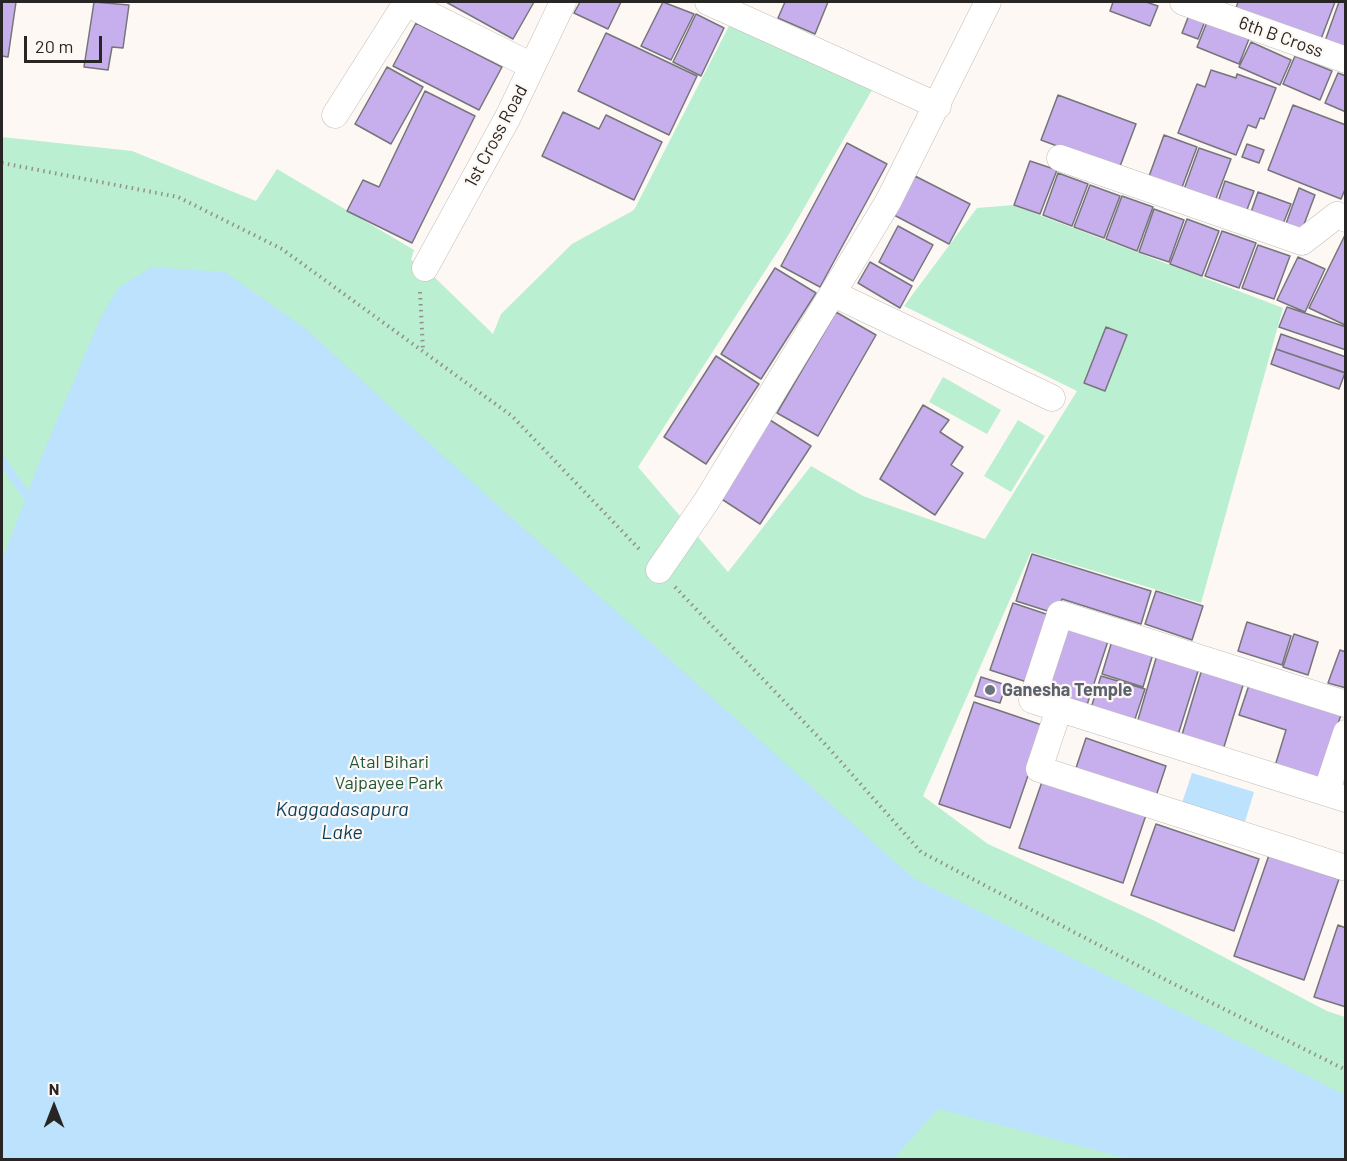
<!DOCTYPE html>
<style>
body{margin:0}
#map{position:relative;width:1347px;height:1161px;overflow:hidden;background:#fdf8f4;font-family:Barlow,sans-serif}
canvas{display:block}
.frame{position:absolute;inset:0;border:3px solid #282624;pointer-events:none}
.north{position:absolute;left:24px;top:1077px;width:60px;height:60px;-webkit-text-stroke:4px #fdf8f4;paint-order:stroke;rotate:0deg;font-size:16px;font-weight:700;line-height:24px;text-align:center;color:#282624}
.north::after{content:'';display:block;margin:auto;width:21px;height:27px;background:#282624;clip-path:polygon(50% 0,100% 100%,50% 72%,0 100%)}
.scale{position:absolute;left:24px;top:36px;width:78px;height:27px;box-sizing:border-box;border:3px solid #282624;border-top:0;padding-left:8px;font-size:18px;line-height:21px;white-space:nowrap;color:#282624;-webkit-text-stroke:4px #fdf8f4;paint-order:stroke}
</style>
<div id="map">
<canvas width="1347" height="1161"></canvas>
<div class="frame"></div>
<div class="north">N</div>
<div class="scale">20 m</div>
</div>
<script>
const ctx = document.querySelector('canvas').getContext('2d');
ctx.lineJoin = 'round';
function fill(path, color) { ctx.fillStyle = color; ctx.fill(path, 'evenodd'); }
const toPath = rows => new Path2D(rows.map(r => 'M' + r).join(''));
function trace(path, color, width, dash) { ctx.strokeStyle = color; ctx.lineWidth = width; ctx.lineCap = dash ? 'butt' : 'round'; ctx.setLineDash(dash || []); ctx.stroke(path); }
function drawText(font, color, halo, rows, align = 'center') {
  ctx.font = font + ' Barlow,sans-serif'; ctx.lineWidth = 4.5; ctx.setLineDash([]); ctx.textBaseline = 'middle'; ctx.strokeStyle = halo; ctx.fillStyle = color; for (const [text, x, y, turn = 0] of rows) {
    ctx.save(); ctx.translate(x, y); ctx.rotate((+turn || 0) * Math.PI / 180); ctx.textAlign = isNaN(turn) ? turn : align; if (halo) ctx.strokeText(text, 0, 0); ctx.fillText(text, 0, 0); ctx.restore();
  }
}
fill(toPath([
 [730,24,872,90,789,234,638,467,728,572,811,466,863,496,985,539,1077,391,904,306,977,208,1013,205,1283,308,1201,603,1031,552,923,796,988,844,1153,920,1327,1011,1345,1017,1345,1159,2,1160,2,137,132,151,256,201,277,169,414,250,411,260,425,268,493,334,501,314,572,244,634,210],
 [943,377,1001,410,987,434,929,402],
 [1018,420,1045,436,1011,492,984,476]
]), '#baefd1');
fill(toPath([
 [152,267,225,272,305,328,452,464,913,878,1345,1095,1345,1159,1130,1159,938,1109,893,1159,2,1159,2,561,38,465,101,317,119,287],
 [1192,773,1254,792,1243,828,1180,809]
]), '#bce2fd');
trace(toPath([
 [2,460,32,504]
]), '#bce2fd', 8);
const building = toPath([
 [2,2,16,2,8,57,2,56,2,2],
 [94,2,129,5,123,48,112,47,108,70,84,67,94,2],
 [446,2,534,2,513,39,446,2],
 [580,2,621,2,608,29,574,13,580,2],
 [663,2,694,14,671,60,641,46,663,2],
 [785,2,828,2,815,34,778,18,785,2],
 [1113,2,1146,2,1158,6,1150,26,1110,11,1113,2],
 [1238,2,1335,2,1321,39,1236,8,1238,2],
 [1339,2,1346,2,1346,48,1325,41,1339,2],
 [696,14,724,28,701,76,673,62,696,14],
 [1189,15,1205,21,1198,39,1182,33,1189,15],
 [1207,22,1249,39,1239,64,1197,47,1207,22],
 [416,23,502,67,479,110,393,66,416,23],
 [606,33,697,76,669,135,578,91,606,33],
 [1251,42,1291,60,1280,85,1239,67,1251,42],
 [1295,56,1332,71,1320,100,1283,84,1295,56],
 [387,67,423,87,391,144,355,124,387,67],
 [1211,70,1236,78,1237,74,1276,88,1264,119,1260,118,1256,128,1248,125,1236,155,1178,133,1197,84,1205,87,1211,70],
 [1338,73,1346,76,1346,112,1325,103,1338,73],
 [425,91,475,116,412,243,347,211,363,180,379,187,425,91],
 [1058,95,1136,124,1119,169,1041,140,1058,95],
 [1293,105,1346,125,1346,187,1341,199,1268,170,1293,105],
 [563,112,599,129,606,115,662,142,634,200,542,156,563,112],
 [1164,135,1197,147,1181,190,1148,179,1164,135],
 [847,143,887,164,820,287,781,266,847,143],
 [1247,144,1264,150,1259,163,1242,157,1247,144],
 [1199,148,1231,159,1214,204,1183,192,1199,148],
 [1030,161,1057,170,1040,214,1014,205,1030,161],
 [1058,173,1088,184,1072,226,1043,215,1058,173],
 [915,176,970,204,949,244,894,215,915,176],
 [1225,181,1254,191,1245,215,1217,205,1225,181],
 [1090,185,1120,196,1104,238,1074,227,1090,185],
 [1299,188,1315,195,1300,235,1284,229,1299,188],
 [1258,192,1291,204,1281,229,1249,218,1258,192],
 [1122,196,1153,207,1137,251,1106,239,1122,196],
 [1154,209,1184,220,1169,262,1139,252,1154,209],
 [1187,219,1219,231,1202,276,1170,264,1187,219],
 [898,226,933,245,913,281,879,262,898,226],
 [1222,231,1256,243,1239,288,1205,276,1222,231],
 [1345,235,1346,236,1345,325,1309,308,1345,235],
 [1258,245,1290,256,1274,299,1242,288,1258,245],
 [1298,257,1325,269,1305,312,1277,300,1298,257],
 [870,262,912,286,900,308,858,283,870,262],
 [775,268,816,293,761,379,721,354,775,268],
 [1287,307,1346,327,1346,350,1279,327,1287,307],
 [836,312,876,335,818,436,777,413,836,312],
 [1106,327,1127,335,1105,391,1084,383,1106,327],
 [1281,334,1346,357,1346,373,1276,349,1281,334],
 [1276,349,1345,373,1339,389,1271,364,1276,349],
 [716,356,759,384,706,464,664,437,716,356],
 [923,405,949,420,940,432,963,447,951,465,963,473,935,515,880,479,923,405],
 [770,420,811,446,760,524,720,498,770,420],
 [1032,554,1151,591,1141,624,1062,599,1057,614,1016,601,1032,554],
 [1156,591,1203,606,1192,640,1145,624,1156,591],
 [1013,603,1055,617,1033,684,990,670,1013,603],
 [1247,622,1291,636,1282,665,1238,651,1247,622],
 [1062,625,1108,641,1086,708,1040,693,1062,625],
 [1294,634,1318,642,1308,675,1283,667,1294,634],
 [1112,641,1153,654,1143,687,1102,674,1112,641],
 [1340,650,1346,652,1346,688,1328,683,1340,650],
 [1157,655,1199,668,1178,735,1137,723,1157,655],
 [1202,669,1244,682,1223,750,1181,738,1202,669],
 [1101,676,1145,689,1134,722,1091,708,1101,676],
 [981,677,1006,685,1000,703,975,696,981,677],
 [1250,682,1342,712,1319,780,1275,766,1286,730,1239,715,1250,682],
 [974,702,1045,726,1010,828,939,804,974,702],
 [1086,738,1166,766,1156,796,1076,768,1086,738],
 [1044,776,1147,812,1123,883,1019,848,1044,776],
 [1156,824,1259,859,1234,931,1131,895,1156,824],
 [1269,855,1339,879,1304,980,1234,956,1269,855],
 [1338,925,1346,928,1346,1007,1314,997,1338,925]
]);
fill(building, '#c7aeed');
trace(building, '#76757a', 1.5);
const minor = toPath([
 [708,2,938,106],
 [1183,2,1346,60],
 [335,115,406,3,532,66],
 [1060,158,1302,242,1337,215,1346,219],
 [425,268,508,117,563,2],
 [834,294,1052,398],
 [659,570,706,502,888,202,988,2],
 [1346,704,1060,614,1032,700,1346,799],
 [1059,709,1039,769,1346,868],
 [1326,793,1346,733]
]);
trace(minor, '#c3bdba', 27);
trace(toPath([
 [2,163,178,197,282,249,512,416,641,551],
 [420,292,423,350],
 [675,587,825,744,921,852,1156,975,1346,1070]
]), '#93908d', 4, [1.5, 4.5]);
trace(minor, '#fff', 26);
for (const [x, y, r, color] of [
 [990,690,6,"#6b7280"]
]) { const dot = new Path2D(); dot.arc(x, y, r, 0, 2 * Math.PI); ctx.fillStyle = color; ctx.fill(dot); trace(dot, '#fdf8f4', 2); }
drawText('18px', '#282624', '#fdf8f4', [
 ["6th B Cross",1281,37,20],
 ["1st Cross Road",496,136,-62]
]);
drawText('bold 18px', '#5b616d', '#fdf8f4', [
 ["Ganesha Temple",1002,690]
], 'left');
drawText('18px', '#1f553b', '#fdf8f4', [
 ["Atal Bihari",389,762],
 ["Vajpayee Park",389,783]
]);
drawText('italic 20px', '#093e5c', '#fdf8f4', [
 ["Kaggadasapura",342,809],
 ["Lake",342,832]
]);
</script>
